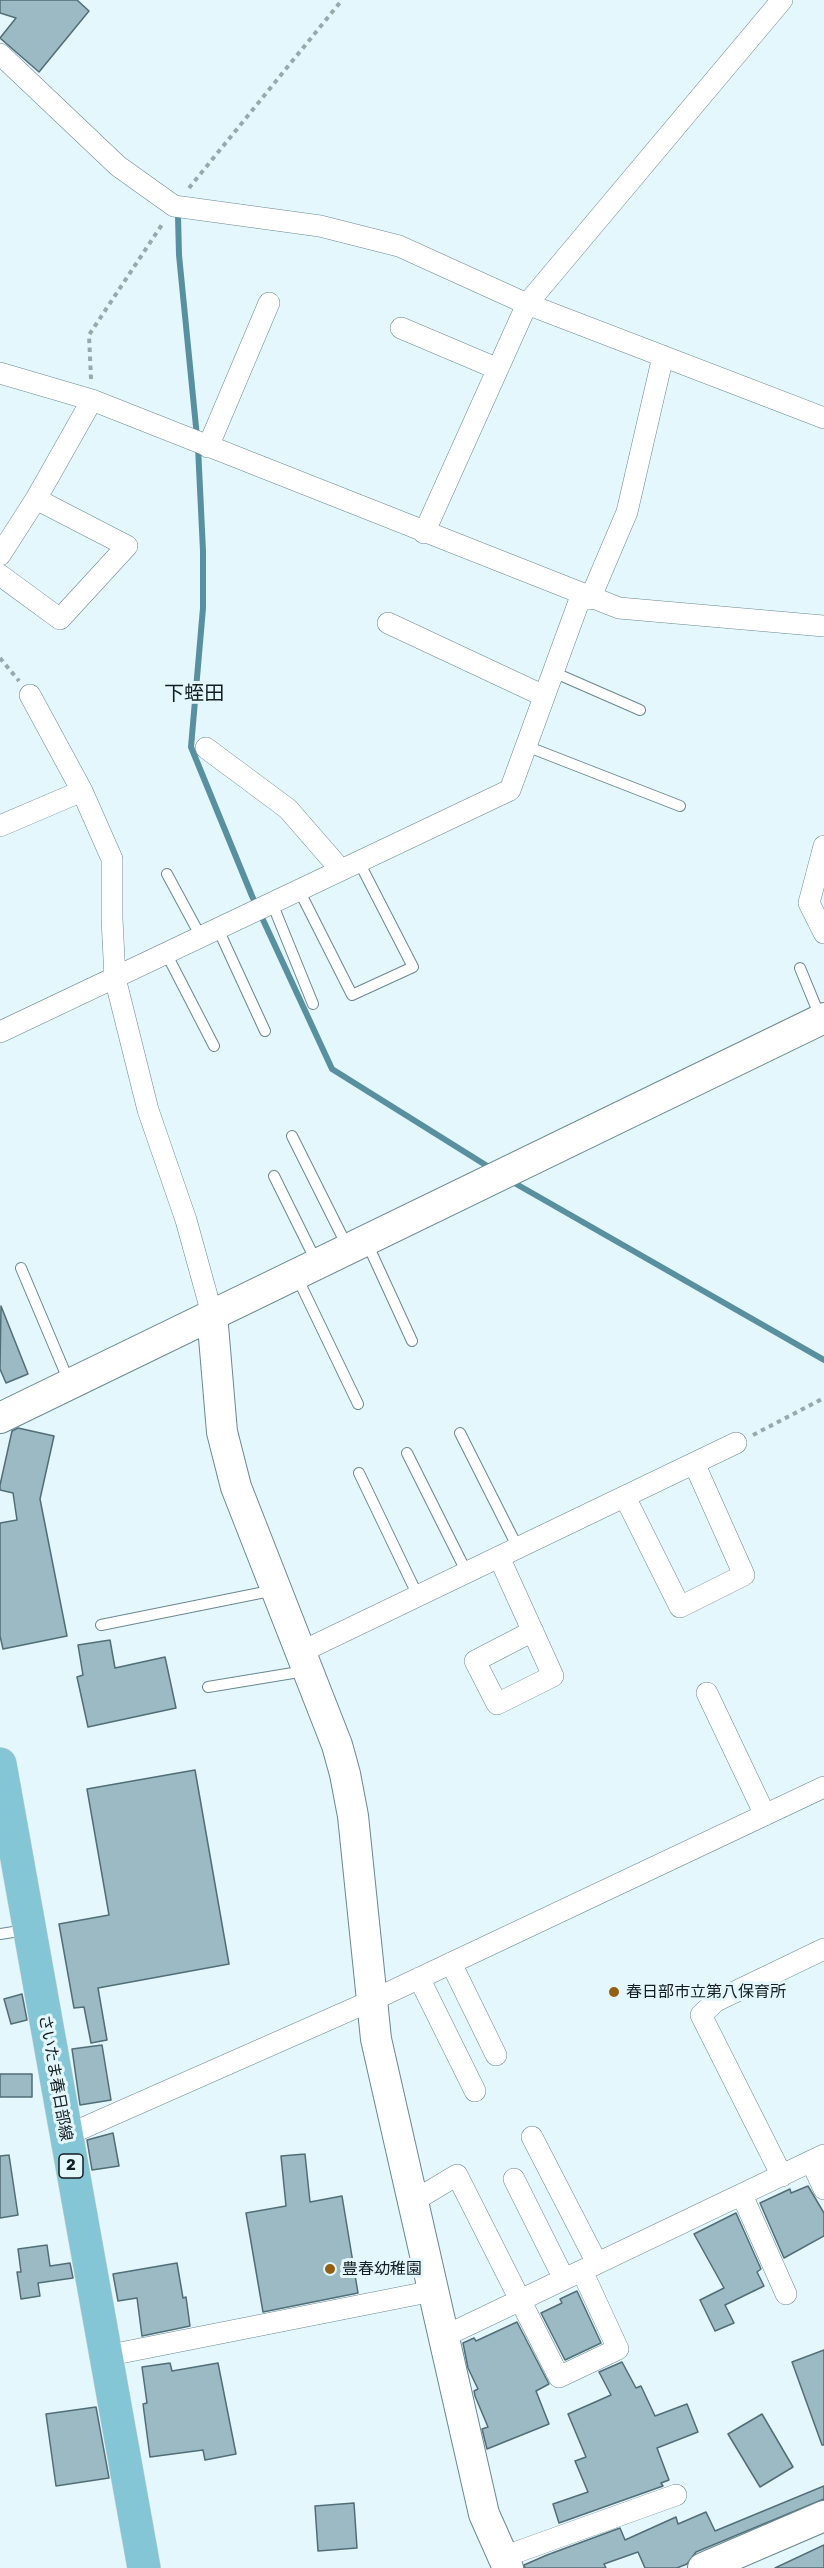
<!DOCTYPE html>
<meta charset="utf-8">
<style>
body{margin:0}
canvas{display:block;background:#e4f7fd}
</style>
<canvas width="824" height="2568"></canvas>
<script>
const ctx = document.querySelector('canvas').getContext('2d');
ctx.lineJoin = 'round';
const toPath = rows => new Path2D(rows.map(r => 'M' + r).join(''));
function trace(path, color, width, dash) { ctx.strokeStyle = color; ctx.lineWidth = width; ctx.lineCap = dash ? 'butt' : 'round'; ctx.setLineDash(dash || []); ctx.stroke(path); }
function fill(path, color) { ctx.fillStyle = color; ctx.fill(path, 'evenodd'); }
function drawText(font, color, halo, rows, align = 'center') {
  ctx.font = font + ' Rubik,"Noto Sans JP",sans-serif'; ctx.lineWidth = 6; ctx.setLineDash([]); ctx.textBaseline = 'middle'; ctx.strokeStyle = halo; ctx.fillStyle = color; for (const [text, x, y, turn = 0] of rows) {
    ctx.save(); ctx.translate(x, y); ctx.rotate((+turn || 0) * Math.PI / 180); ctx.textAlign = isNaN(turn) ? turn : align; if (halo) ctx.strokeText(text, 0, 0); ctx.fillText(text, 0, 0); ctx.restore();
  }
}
trace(toPath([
 [178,216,179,255,197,437],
 [198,447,203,551,203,608,191,747,252,896,332,1069,492,1169],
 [511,1181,824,1360]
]), '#5990a0', 6);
const building = toPath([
 [0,0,77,0,89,11,39,72,0,38,16,18,0,13,0,0],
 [1,1306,28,1374,6,1383,0,1369,1,1306],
 [18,1428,54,1436,40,1499,67,1636,3,1649,0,1636,0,1523,17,1520,13,1493,0,1490,0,1485,12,1431,18,1428],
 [110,1640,115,1668,165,1657,176,1708,88,1727,77,1677,83,1675,78,1645,110,1640],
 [195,1770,229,1964,98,1988,107,2040,91,2043,84,2007,74,2008,59,1924,109,1915,87,1789,195,1770],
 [22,1994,27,2020,11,2024,4,1999,22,1994],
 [102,2045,111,2100,80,2105,72,2049,102,2045],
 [0,2074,32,2074,32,2097,0,2097,0,2074],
 [113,2133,119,2166,92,2170,87,2140,113,2133],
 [305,2154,310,2202,342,2196,358,2293,263,2312,246,2213,286,2206,281,2156,305,2154],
 [9,2155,18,2215,0,2218,0,2156,9,2155],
 [808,2186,824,2213,824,2236,784,2258,760,2203,790,2189,791,2193,808,2186],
 [736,2213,761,2269,757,2272,764,2286,725,2305,734,2323,715,2331,700,2300,724,2288,694,2234,736,2213],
 [47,2245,50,2266,70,2263,73,2278,38,2283,40,2296,21,2299,17,2272,21,2272,18,2249,47,2245],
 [177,2263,183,2298,186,2297,190,2326,142,2336,137,2298,118,2301,113,2274,177,2263],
 [577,2291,601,2343,565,2360,541,2313,562,2303,560,2299,577,2291],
 [517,2322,549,2384,536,2391,549,2424,487,2449,482,2429,488,2427,475,2396,474,2391,478,2389,468,2368,463,2343,474,2338,476,2341,517,2322],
 [824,2350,824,2445,822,2445,792,2362,824,2350],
 [622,2362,636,2388,641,2386,655,2416,687,2404,698,2432,657,2448,669,2480,661,2483,663,2486,559,2523,553,2504,588,2492,575,2461,586,2457,568,2414,611,2395,599,2372,622,2362],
 [170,2363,172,2371,218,2363,236,2454,205,2460,203,2450,150,2457,143,2404,147,2403,142,2367,170,2363],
 [96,2407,109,2478,56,2486,46,2414,96,2407],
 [762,2414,793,2467,760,2487,728,2434,762,2414],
 [824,2486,824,2499,696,2552,687,2564,677,2568,645,2568,638,2552,604,2564,606,2568,525,2568,524,2565,547,2555,620,2528,625,2540,676,2517,678,2524,706,2512,715,2531,824,2486],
 [354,2503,357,2548,318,2551,315,2506,354,2503],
 [824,2545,824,2568,775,2568,824,2545]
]);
fill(building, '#9bbac4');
trace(building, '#516e77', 1.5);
const lane = toPath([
 [553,672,640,710],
 [526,746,680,806],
 [167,874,201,937],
 [299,890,352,995,413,967,359,862],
 [272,903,313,1004],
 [218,929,265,1031],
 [166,953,214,1046],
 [800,968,821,1019],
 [292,1136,348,1248],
 [274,1176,317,1263],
 [367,1243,412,1341],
 [21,1268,70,1384],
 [297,1277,358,1404],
 [460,1433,518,1548],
 [407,1453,467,1573],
 [359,1473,418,1596],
 [101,1625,275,1590],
 [208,1687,305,1671],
 [0,1934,26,1930]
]);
const street = toPath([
 [0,54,118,166,174,206,320,226,399,246,527,304,824,418],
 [401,328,498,369],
 [0,373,92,400,619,608,824,626],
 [208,447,269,303],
 [424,533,527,304,782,0],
 [0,555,36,499,92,400],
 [0,575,60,619,127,546,36,499],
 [590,599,627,512,663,356],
 [388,623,544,696],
 [30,695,82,791,112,859,112,919,115,978,148,1110,186,1220,212,1314],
 [206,748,288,809,341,870],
 [0,826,82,791],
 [824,846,809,903,824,933],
 [0,1032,510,790,581,596],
 [625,1497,680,1607,744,1575,694,1463],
 [499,1557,553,1676,497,1704,475,1661,533,1631],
 [301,1652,736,1443],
 [707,1693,765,1815],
 [451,1963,496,2055],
 [419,1978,475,2091],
 [65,2136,373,2000,824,1787],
 [532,2137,597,2263],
 [811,2161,824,2189],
 [782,2176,701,2015,716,2001,824,1949],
 [514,2179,564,2279],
 [742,2195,786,2294],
 [412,2202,457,2175,559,2377,618,2349,582,2271],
 [443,2337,824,2155],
 [105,2356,433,2291],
 [503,2557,676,2495]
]);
const secondary = toPath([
 [212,1314,222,1432,236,1487,337,1745,345,1774,353,1816,376,2039,484,2514,508,2568],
 [0,1418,824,1018],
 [703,2568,824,2516]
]);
const primary = toPath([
 [0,1764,144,2568]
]);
trace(lane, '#6a8891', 12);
trace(street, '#6a8891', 22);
trace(secondary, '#6a8891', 32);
trace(primary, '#d4d6d7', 34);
trace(toPath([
 [189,188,342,0],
 [91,379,89,335,163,223],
 [0,658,19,681],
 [753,1435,824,1398]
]), '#98a8ad', 4, [4.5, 4.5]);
trace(lane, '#fff', 10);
trace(street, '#fff', 21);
trace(secondary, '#fff', 30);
trace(primary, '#85c6d6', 33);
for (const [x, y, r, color] of [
 [614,1992,6,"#955f16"],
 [330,2269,6,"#955f16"]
]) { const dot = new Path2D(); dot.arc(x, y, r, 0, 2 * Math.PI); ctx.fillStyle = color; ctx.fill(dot); trace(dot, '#e4f7fd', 2); }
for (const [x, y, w] of [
 [71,2166,24]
]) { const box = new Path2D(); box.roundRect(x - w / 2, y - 12, w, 24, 4.5); ctx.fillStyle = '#e4f7fd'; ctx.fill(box); trace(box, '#121e21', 1.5); }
drawText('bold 15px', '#121e21', null, [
 ["2",71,2166]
]);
drawText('16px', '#121e21', '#e4f7fd', [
 ["春日部市立第八保育所",626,1992],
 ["豊春幼稚園",342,2269]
], 'left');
drawText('16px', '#121e21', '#e4f7fd', [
 ["さいたま春日部線",55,2078,80]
]);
drawText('20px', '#121e21', '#e4f7fd', [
 ["下蛭田",194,694]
]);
</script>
